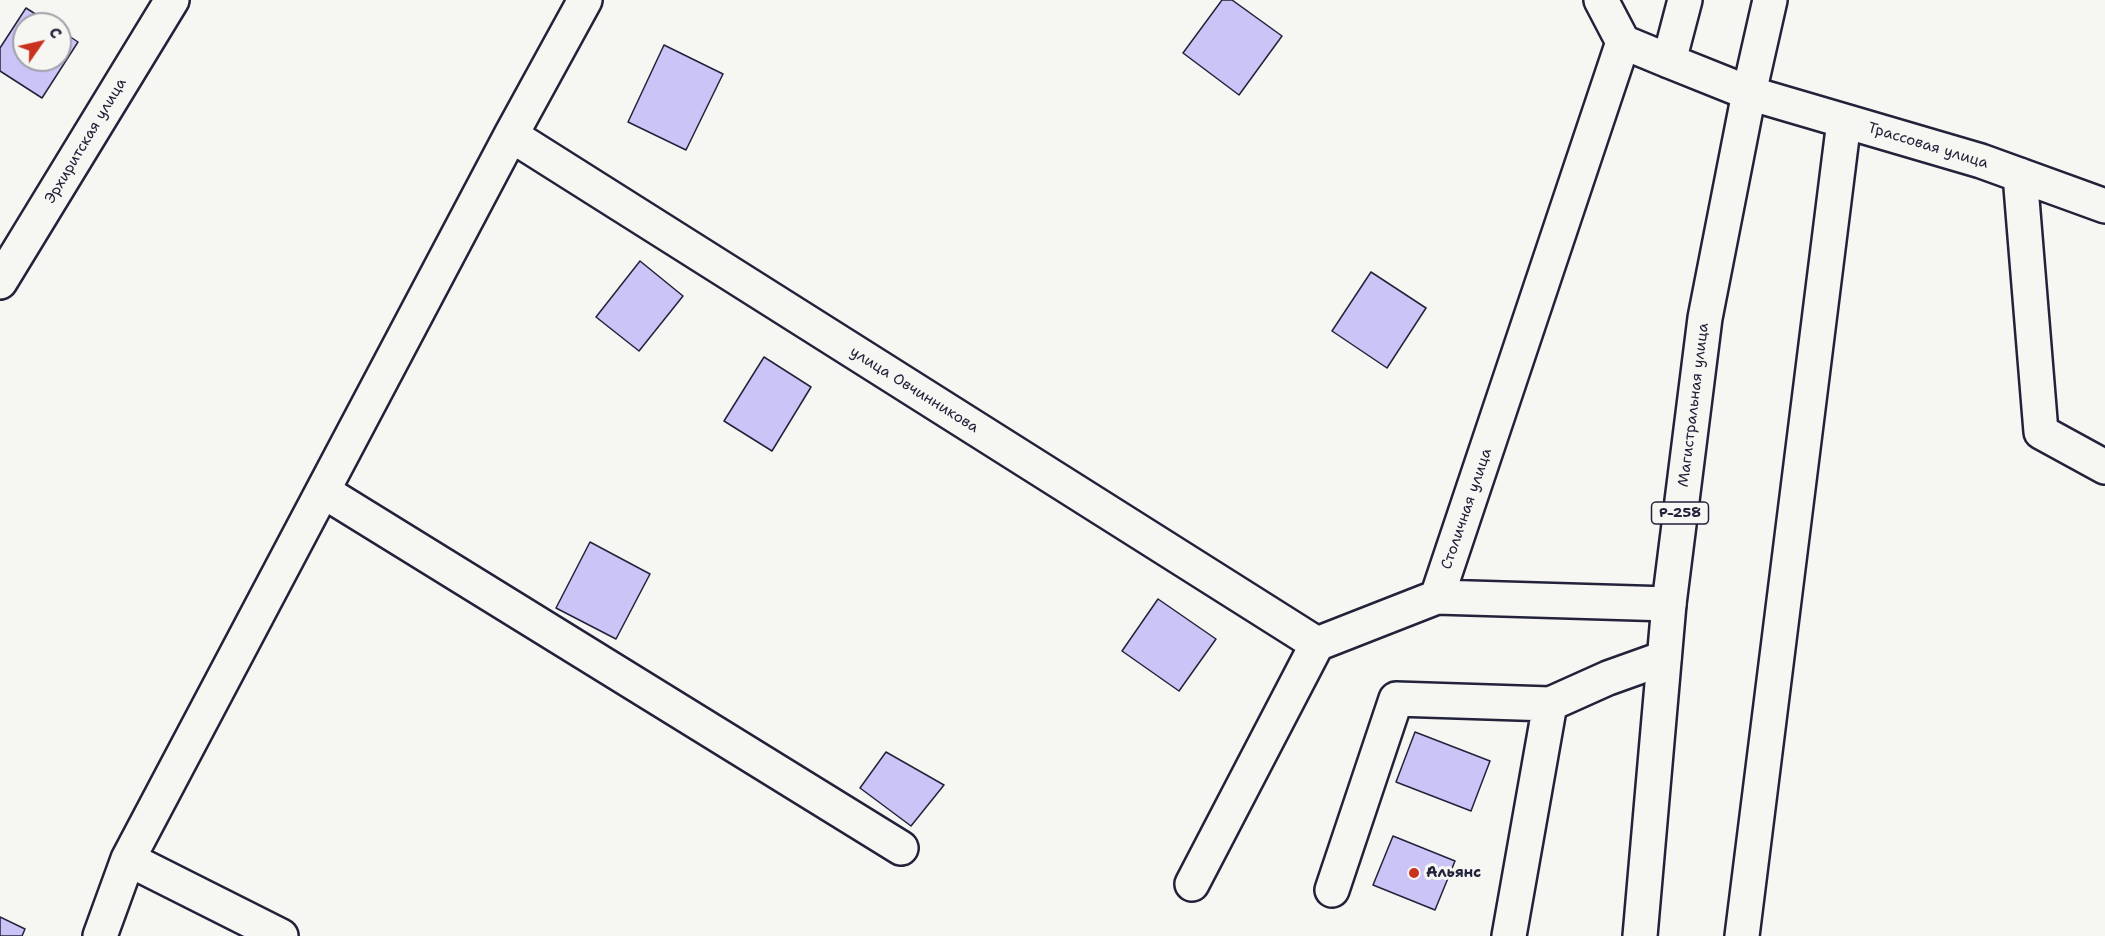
<!DOCTYPE html>
<meta charset="utf-8">
<style>
body{margin:0}
#map{position:relative;width:2105px;height:936px;overflow:hidden;background:#f6f6f2;font-family:"Shantell Sans",sans-serif}
canvas{display:block}
.north{position:absolute;left:12px;top:12px;width:60px;height:60px;box-sizing:border-box;background:#f6f6f2;border:2px solid #a1a1a9;border-radius:50%;rotate:56deg;font-size:16px;font-weight:700;line-height:24px;text-align:center;color:#22223b}
.north::after{content:'';display:block;margin:auto;width:21px;height:27px;background:#c8321e;clip-path:polygon(50% 0,100% 100%,50% 72%,0 100%)}
</style>
<div id="map">
<canvas width="2105" height="936"></canvas>
<div class="north">С</div>
</div>
<script>
const ctx = document.querySelector('canvas').getContext('2d');
ctx.lineJoin = 'round';
function fill(path, color) { ctx.fillStyle = color; ctx.fill(path, 'evenodd'); }
const toPath = rows => new Path2D(rows.map(r => 'M' + r).join(''));
function trace(path, color, width, dash) { ctx.strokeStyle = color; ctx.lineWidth = width; ctx.lineCap = dash ? 'butt' : 'round'; ctx.setLineDash(dash || []); ctx.stroke(path); }
function drawText(font, color, halo, rows, align = 'center') {
  ctx.font = font + ' "Shantell Sans",sans-serif'; ctx.lineWidth = 6; ctx.setLineDash([]); ctx.textBaseline = 'middle'; ctx.strokeStyle = halo; ctx.fillStyle = color; for (const [text, x, y, turn = 0] of rows) {
    ctx.save(); ctx.translate(x, y); ctx.rotate((+turn || 0) * Math.PI / 180); ctx.textAlign = isNaN(turn) ? turn : align; if (halo) ctx.strokeText(text, 0, 0); ctx.fillText(text, 0, 0); ctx.restore();
  }
}
const building = toPath([
 [1222,0,1232,0,1282,36,1239,95,1183,53,1222,0],
 [26,8,51,24,24,24,24,60,60,60,60,30,78,42,42,98,0,71,0,48,26,8],
 [664,45,723,74,686,150,628,122,664,45],
 [640,261,683,296,639,351,596,317,640,261],
 [1371,272,1426,308,1387,368,1332,331,1371,272],
 [764,357,811,387,772,451,724,421,764,357],
 [590,542,650,574,616,639,556,608,590,542],
 [1158,599,1216,639,1179,691,1122,651,1158,599],
 [1415,732,1490,761,1471,811,1396,782,1415,732],
 [886,752,944,785,911,826,860,788,886,752],
 [1393,836,1455,861,1435,910,1373,885,1393,836],
 [0,917,25,929,22,936,0,936,0,917]
]);
fill(building, '#cac4f7');
trace(building, '#22223b', 1.5);
const minor = toPath([
 [1601,0,1623,42,1669,61,1749,93,1981,161,2105,206],
 [1669,61,1685,0],
 [511,135,1317,644],
 [2020,175,2041,432,2105,467],
 [0,282,172,0],
 [323,491,901,848],
 [1437,597,1669,604],
 [1550,704,1608,678,1664,658],
 [128,859,281,936],
 [1192,884,1317,644,1437,597,1623,42],
 [1332,890,1396,699,1550,704,1509,936],
 [100,936,128,859,511,135,585,0],
 [1742,936,1844,121]
]);
const highway = toPath([
 [1640,936,1669,604,1705,318,1749,93,1770,0]
]);
trace(minor, '#22223b', 38);
trace(highway, '#22223b', 38);
trace(minor, '#f6f6f2', 33);
trace(highway, '#f6f6f2', 33);
for (const [x, y, r, color] of [
 [1414,873,6,"#c8321e"]
]) { const dot = new Path2D(); dot.arc(x, y, r, 0, 2 * Math.PI); ctx.fillStyle = color; ctx.fill(dot); trace(dot, '#f6f6f2', 2); }
for (const [x, y, w] of [
 [1680,513,57]
]) { const box = new Path2D(); box.roundRect(x - w / 2, y - 11, w, 22, 4.5); ctx.fillStyle = '#f6f6f2'; ctx.fill(box); trace(box, '#22223b', 1.5); }
drawText('bold 14px', '#22223b', null, [
 ["Р-258",1680,513]
]);
drawText('15px', '#22223b', '#f6f6f2', [
 ["Эрхиритская улица",86,141,-59],
 ["Трассовая улица",1928,146,17],
 ["улица Овчинникова",914,390,32],
 ["Магистральная улица",1694,405,-83],
 ["Столичная улица",1467,509,-71]
]);
drawText('bold 15px', '#22223b', '#f6f6f2', [
 ["Альянс",1426,873]
], 'left');
</script>
